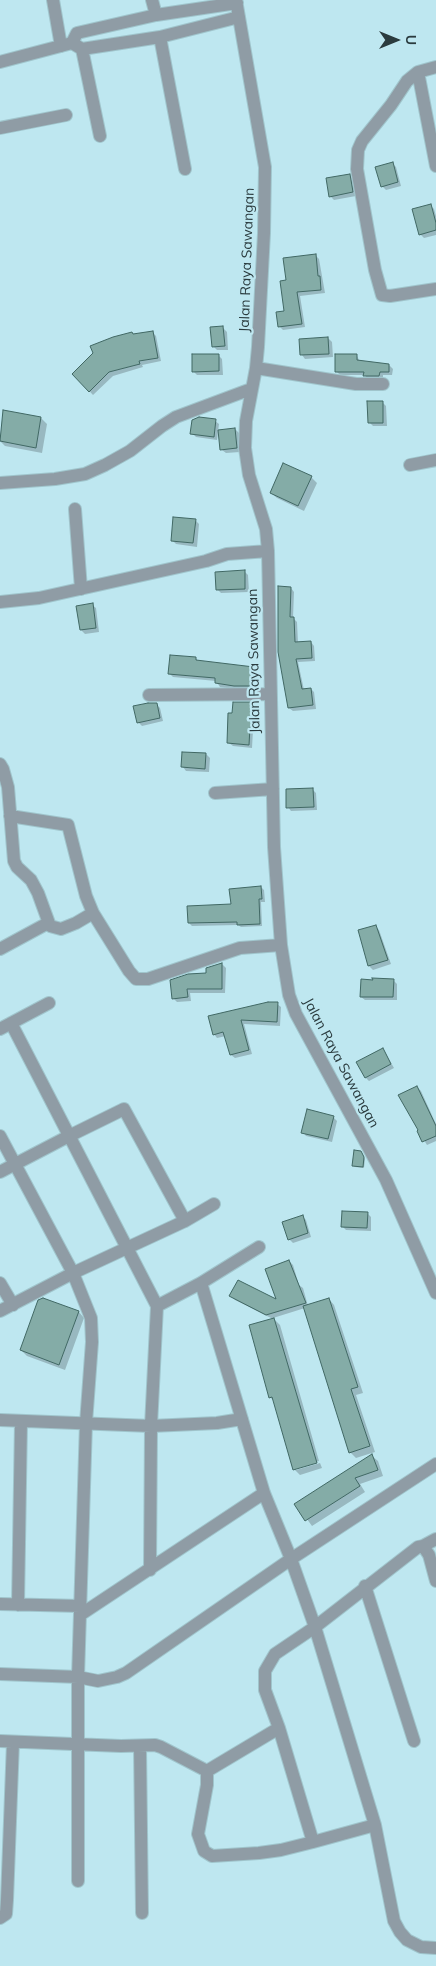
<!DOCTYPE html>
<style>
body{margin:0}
#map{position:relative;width:436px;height:1966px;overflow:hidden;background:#bee7f0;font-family:Mulish,sans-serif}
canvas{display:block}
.north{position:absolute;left:371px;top:15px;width:50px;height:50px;-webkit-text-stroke:4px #bee7f0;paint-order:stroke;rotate:90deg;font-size:14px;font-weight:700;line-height:20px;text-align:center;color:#2a3b3e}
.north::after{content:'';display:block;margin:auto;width:18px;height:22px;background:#2a3b3e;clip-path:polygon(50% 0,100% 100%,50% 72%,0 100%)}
</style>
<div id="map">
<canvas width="436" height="1966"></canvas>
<div class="north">U</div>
</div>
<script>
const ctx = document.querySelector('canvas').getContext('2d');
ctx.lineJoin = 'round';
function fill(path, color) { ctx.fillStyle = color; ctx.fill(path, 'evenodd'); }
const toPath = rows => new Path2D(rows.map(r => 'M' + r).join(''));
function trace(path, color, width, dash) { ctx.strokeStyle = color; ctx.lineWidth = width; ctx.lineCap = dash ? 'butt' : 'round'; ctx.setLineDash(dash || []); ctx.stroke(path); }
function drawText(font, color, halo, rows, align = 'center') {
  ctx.font = font + ' Mulish,sans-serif'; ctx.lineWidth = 4.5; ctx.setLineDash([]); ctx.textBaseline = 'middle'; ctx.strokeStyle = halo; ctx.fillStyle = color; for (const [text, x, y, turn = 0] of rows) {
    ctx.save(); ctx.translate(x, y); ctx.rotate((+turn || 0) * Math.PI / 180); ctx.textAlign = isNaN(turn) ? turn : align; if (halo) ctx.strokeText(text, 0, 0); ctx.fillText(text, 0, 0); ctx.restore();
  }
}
fill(toPath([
 [393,164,396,167,401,186,386,190,382,186],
 [349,175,353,179,356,196,334,200,330,196],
 [430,205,434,209,436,216,436,235,424,238,420,234],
 [315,255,319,259,325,293,300,296,305,327,283,330,279,326,285,312,287,281],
 [223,328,227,332,228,350,217,350,213,346],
 [152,332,156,336,161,361,142,365,143,367,113,376,93,395,73,374],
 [328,338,332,342,333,357,305,359,302,355],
 [218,355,222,359,223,375,197,375,193,371],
 [357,356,360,362,389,365,393,369,392,375,383,375,383,379,369,379,364,375,340,375,336,371],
 [382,402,386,406,387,426,373,426,369,422],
 [4,412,41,418,47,424,42,453,5,446,0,441],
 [215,421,219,424,217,440,196,437,192,433],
 [235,429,239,433,240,452,226,453,222,450],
 [311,477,317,483,304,511,277,498,271,493],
 [195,520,199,524,197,547,176,544,172,540],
 [244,571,248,575,249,592,221,593,217,589],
 [291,588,294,592,293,618,297,622,298,643,311,642,314,646,315,661,298,662,304,690,311,689,314,692,316,709,293,711,289,708,279,652],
 [92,605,96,608,99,632,85,634,81,630],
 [195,658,199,662,254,668,258,672,255,689,239,690,220,687,216,681,173,677,170,674],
 [156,704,160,708,163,721,142,726,138,722],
 [253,704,257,707,258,731,253,730,252,748,233,746,229,743],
 [206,754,210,758,209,772,186,771,183,767],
 [313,790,316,793,317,810,291,811,288,807],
 [261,887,264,890,265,902,261,902,262,926,241,927,238,925,192,926,189,923,232,906],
 [375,926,379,930,391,964,373,970,369,966,360,931],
 [222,964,226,968,225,993,190,993,191,1001,177,1002,173,998,207,974,207,969],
 [393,980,397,984,397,1000,365,1000,361,997],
 [277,1004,281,1007,280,1026,244,1024,252,1054,235,1058,231,1055,226,1036,217,1038,214,1034,209,1017],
 [383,1049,394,1068,369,1081,366,1078],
 [417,1087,421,1091,436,1124,436,1141,427,1145,419,1132],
 [333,1117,337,1121,332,1142,306,1136,303,1132],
 [362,1154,365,1159,364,1168,355,1167,353,1165],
 [367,1213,371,1217,371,1231,346,1230,342,1226],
 [302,1216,306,1220,311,1237,293,1243,289,1239],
 [289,1261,293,1265,299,1285,303,1288,308,1306,329,1299,334,1305,363,1393,356,1395,375,1452,356,1458,350,1452,305,1308,273,1318,280,1325,319,1461,296,1468,296,1470,320,1463,322,1468,300,1475,294,1469,274,1401,270,1397,273,1319,235,1300,231,1296,279,1302],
 [79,1312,84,1318,65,1370,27,1356,21,1350],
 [372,1456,378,1461,383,1476,360,1484,365,1492,312,1526,296,1504]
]), '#0003');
const building = toPath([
 [393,162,398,182,381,187,375,167,393,162],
 [350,174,353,192,329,197,326,178,350,174],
 [431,204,436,223,436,230,419,235,412,209,431,204],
 [316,254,318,276,320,276,321,290,297,292,302,324,278,327,276,312,284,311,280,281,286,280,283,258,316,254],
 [223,326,225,346,212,347,210,327,223,326],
 [153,331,158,358,139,361,140,364,109,372,89,392,72,374,93,353,90,346,113,337,132,332,133,334,153,331],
 [328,337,329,354,300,355,299,339,328,337],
 [192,354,219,354,219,371,192,372,192,354],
 [335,354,357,354,357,360,389,364,389,372,380,372,379,376,363,376,364,372,335,372,335,354],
 [367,401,383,401,383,423,368,423,367,401],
 [3,410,41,417,36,448,0,441,3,410],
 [199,417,216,419,214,437,190,434,192,420,199,417],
 [235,428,237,448,220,450,218,430,235,428],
 [283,463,312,476,298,506,270,493,283,463],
 [173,517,196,519,193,543,171,541,173,517],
 [245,570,245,589,216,590,215,572,245,570],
 [278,586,291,587,290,617,294,617,295,642,311,641,312,658,296,659,302,689,311,688,313,705,288,708,278,652,278,586],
 [93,603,96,628,80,630,76,606,93,603],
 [170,655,196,657,196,660,254,667,252,686,234,686,215,683,215,678,168,674,170,655],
 [233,702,254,702,254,727,250,727,249,745,227,743,228,713,232,713,233,702],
 [148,703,157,703,160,718,137,723,133,706,148,703],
 [182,752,206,753,205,769,181,767,182,752],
 [313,788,314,807,286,808,286,789,313,788],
 [261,886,262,899,259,899,260,924,237,925,237,922,188,923,187,906,231,904,229,889,261,886],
 [376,925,388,960,368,966,358,930,376,925],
 [222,963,222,989,187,989,188,997,172,999,170,980,188,974,206,973,206,968,222,963],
 [372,978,394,979,393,997,360,997,361,979,373,980,372,978],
 [268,1002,278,1002,277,1022,241,1020,249,1050,230,1055,223,1032,213,1035,208,1016,268,1002],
 [383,1048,391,1064,365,1078,356,1062,383,1048],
 [417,1086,436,1126,436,1136,422,1142,417,1131,418,1130,398,1095,417,1086],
 [307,1109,334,1116,328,1139,301,1133,307,1109],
 [354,1150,361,1151,364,1157,363,1167,352,1166,354,1150],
 [342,1211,368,1212,367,1228,341,1227,342,1211],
 [303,1215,308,1233,288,1240,282,1222,303,1215],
 [289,1260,306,1303,266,1315,229,1296,238,1280,276,1299,265,1269,289,1260],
 [43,1298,79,1311,59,1365,20,1350,38,1300,43,1298],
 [329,1298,358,1387,351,1389,370,1446,349,1453,303,1306,329,1298],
 [274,1318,317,1463,293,1470,272,1397,269,1398,249,1325,274,1318],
 [372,1454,378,1470,355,1478,360,1486,305,1521,294,1504,372,1454]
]);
fill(building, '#84aca7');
trace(building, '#416864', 1);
const minor = toPath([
 [53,0,61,46],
 [152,0,156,15],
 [236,0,265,167,264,233,258,347,256,368,246,421,245,448,249,475,266,529,268,551,274,847,281,945,289,995,296,1014,386,1180,436,1293],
 [160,37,185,169],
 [72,43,82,49,160,37,239,17],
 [82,49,100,136],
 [0,62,72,43,77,33,156,15,237,3],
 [436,67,418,72,436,166],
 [418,72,407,81,391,105,362,141,358,150,357,169,375,270,382,295,390,296,436,289],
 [0,128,66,115],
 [256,368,356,384,383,384],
 [410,465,436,460],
 [0,483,55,479,85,474,105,465,130,451,162,426,176,417,251,389],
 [75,509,81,589],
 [0,602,39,598,206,561,227,554,268,551],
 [149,695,270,694],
 [0,764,3,769,8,787,14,861,17,867,31,880,38,893,50,926,61,929,76,923,93,913,129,971,136,979,148,979,240,948,281,945],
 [215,793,273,789],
 [10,816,68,825,86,896,93,913],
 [0,949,48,923],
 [11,1023,157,1306,151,1426,150,1570],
 [0,1029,49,1003],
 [0,1136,73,1273,91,1318,92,1342,86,1423,78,1677,78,1881],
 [0,1172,69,1136,124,1109,185,1221],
 [0,1283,13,1305],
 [201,1283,264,1493,291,1559,315,1627,375,1825,394,1921,400,1932,407,1940,421,1947,436,1948],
 [157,1306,201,1283,259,1247],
 [0,1311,73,1273,185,1221,214,1204],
 [0,1420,151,1426,217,1423,242,1419],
 [423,1546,436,1539],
 [365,1586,414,1741],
 [0,1604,80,1606],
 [18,1605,21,1421],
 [80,1615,264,1493],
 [0,1674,78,1677,98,1681,117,1677,126,1673,291,1559,436,1464],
 [279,1728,207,1771,207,1785,198,1834,204,1851,212,1856,259,1853,281,1850,313,1842],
 [0,1741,121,1746,155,1745,161,1747,207,1771],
 [140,1746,142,1913],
 [375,1825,313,1842,279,1728,265,1690,265,1671,275,1654,315,1627,418,1547,423,1546,429,1555,436,1581],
 [0,1918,6,1914,7,1900,13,1742]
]);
trace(minor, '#a0c5cc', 14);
trace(minor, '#8f9ca5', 12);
drawText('14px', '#2a3b3e', '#bee7f0', [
 ["Jalan Raya Sawangan",247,260,-88],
 ["Jalan Raya Sawangan",254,661,-91],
 ["Jalan Raya Sawangan",341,1063,62]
]);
</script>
